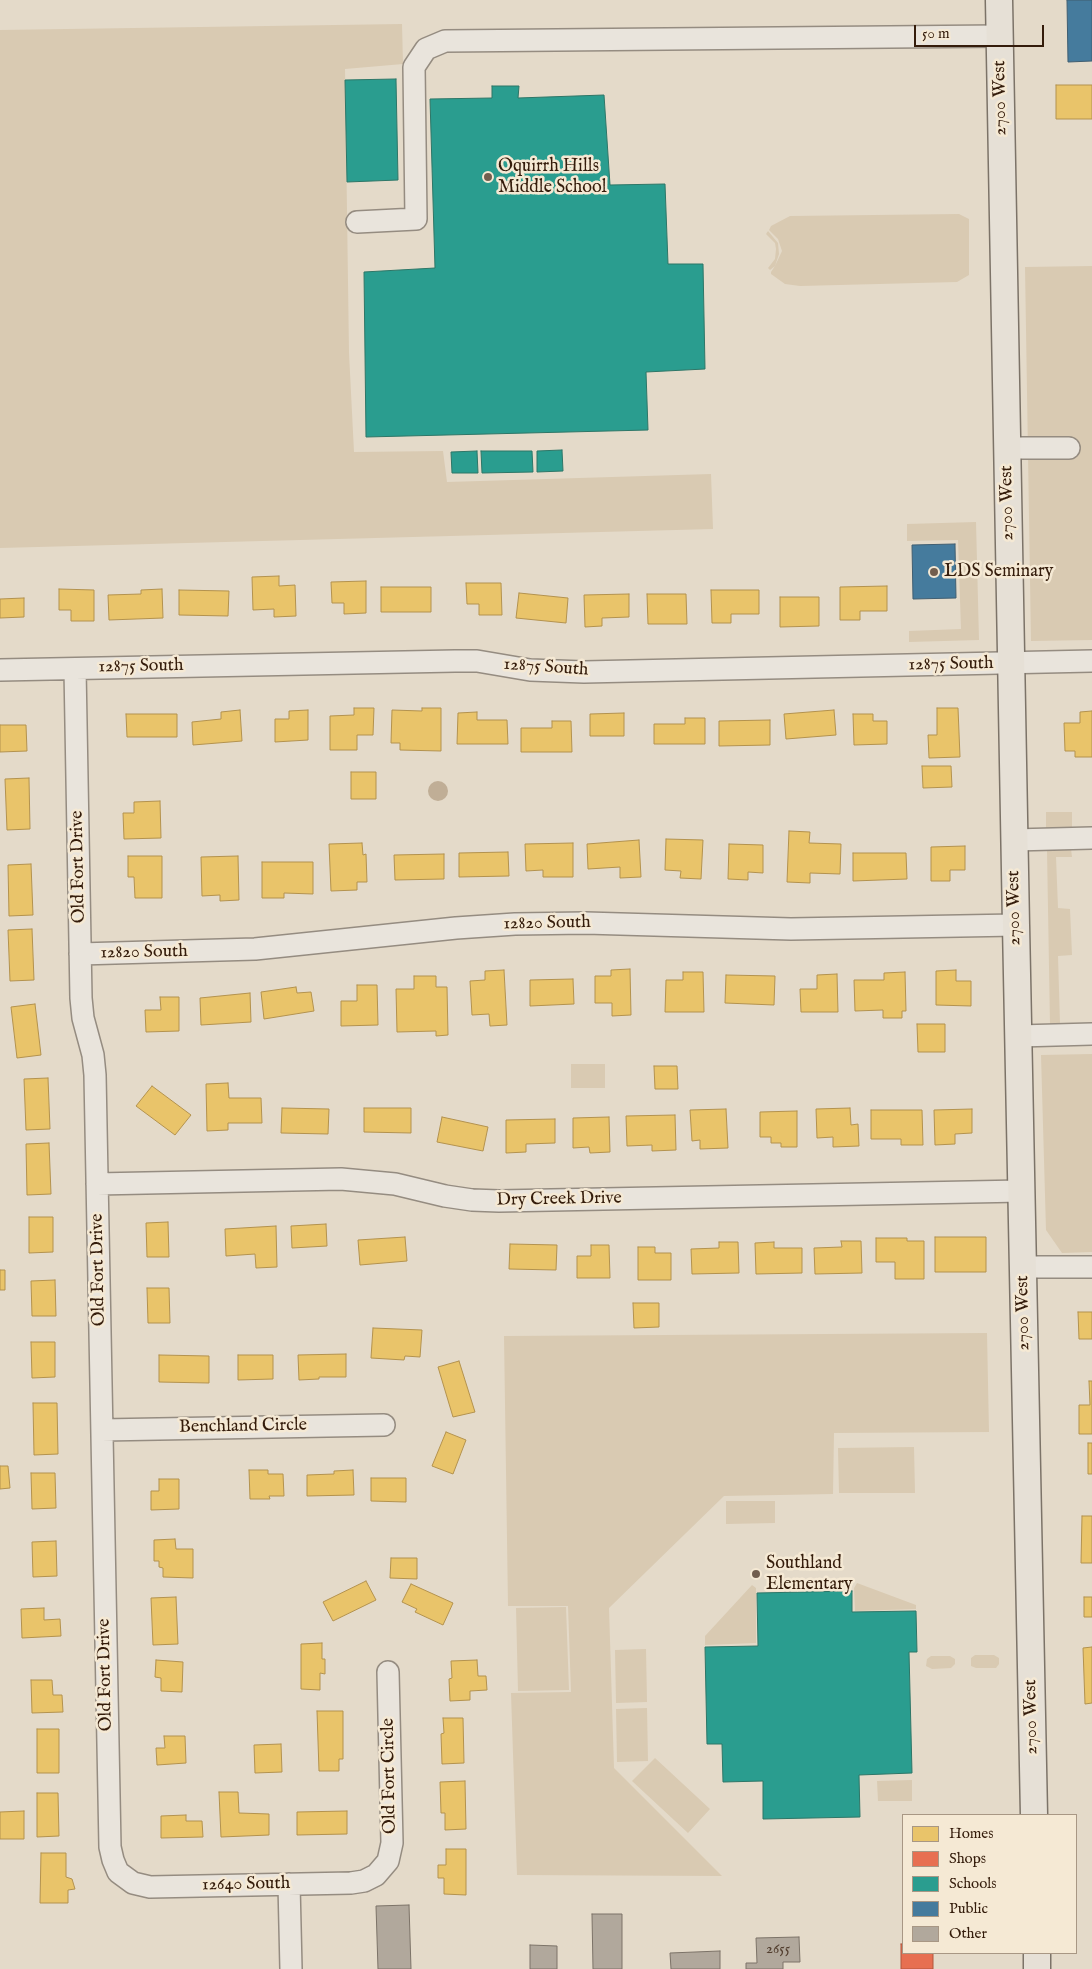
<!DOCTYPE html>
<style>
body{margin:0}
#map{position:relative;width:1092px;height:1969px;overflow:hidden;background:#e4dac9;font-family:"IM FELL English",serif}
canvas{display:block}
.legend{position:absolute;left:902px;top:1814px;width:175px;height:140px;box-sizing:border-box;background:#f5e9d4;border:1px solid #a89784;margin:0;padding:6px 9px;list-style:none;font-size:15px;color:#341c0b}
.legend li{display:flex;align-items:center;gap:10px;height:25px}
.legend b{width:25px;border:1px solid #a89784}
.scale{position:absolute;left:914px;top:25px;width:130px;height:22px;box-sizing:border-box;border:2px solid #341c0b;border-top:0;padding-left:6px;font-size:15px;line-height:18px;white-space:nowrap;color:#341c0b;-webkit-text-stroke:4px #f5e9d4;paint-order:stroke}
</style>
<div id="map">
<canvas width="1092" height="1969"></canvas>
<ul class="legend">
<li><b style="height:14px;background:#e9c46a"></b>Homes</li>
<li><b style="height:14px;background:#e76f51"></b>Shops</li>
<li><b style="height:14px;background:#2a9d8f"></b>Schools</li>
<li><b style="height:14px;background:#457b9d"></b>Public</li>
<li><b style="height:14px;background:#b1a89c"></b>Other</li>
</ul>
<div class="scale">50 m</div>
</div>
<script>
const ctx = document.querySelector('canvas').getContext('2d');
ctx.lineJoin = 'round';
function fill(path, color) { ctx.fillStyle = color; ctx.fill(path, 'evenodd'); }
const toPath = rows => new Path2D(rows.map(r => 'M' + r).join(''));
function trace(path, color, width, dash) { ctx.strokeStyle = color; ctx.lineWidth = width; ctx.lineCap = dash ? 'butt' : 'round'; ctx.setLineDash(dash || []); ctx.stroke(path); }
function drawText(font, color, halo, rows, align = 'center') {
  ctx.font = font + ' "IM FELL English",serif'; ctx.lineWidth = 5; ctx.setLineDash([]); ctx.textBaseline = 'middle'; ctx.strokeStyle = halo; ctx.fillStyle = color; for (const [text, x, y, turn = 0] of rows) {
    ctx.save(); ctx.translate(x, y); ctx.rotate((+turn || 0) * Math.PI / 180); ctx.textAlign = isNaN(turn) ? turn : align; if (halo) ctx.strokeText(text, 0, 0); ctx.fillText(text, 0, 0); ctx.restore();
  }
}
fill(toPath([
 [402,24,403,64,345,69,349,353,354,452,443,451,447,482,711,474,713,529,0,548,0,30],
 [959,214,969,219,969,275,957,282,800,286,785,284,771,274,771,272,775,266,770,270,768,268,775,259,776,249,775,243,766,234,768,231,778,243,779,254,775,266,782,251,778,239,769,230,771,226,790,216],
 [1092,266,1092,640,1031,641,1025,267],
 [976,522,979,640,909,642,909,631,961,629,958,540,907,541,907,524],
 [1046,812,1072,812,1072,831,1046,831],
 [1071,849,1072,857,1056,857,1058,908,1070,909,1072,955,1058,956,1060,1024,1050,1025,1047,850],
 [1092,1054,1092,1252,1062,1253,1046,1230,1041,1055],
 [571,1064,605,1064,605,1088,571,1088],
 [987,1333,989,1432,834,1433,833,1494,724,1496,609,1608,614,1768,722,1876,517,1875,511,1693,571,1692,568,1606,508,1606,504,1336],
 [914,1447,915,1493,839,1493,838,1448],
 [726,1501,775,1501,775,1523,726,1524],
 [857,1583,916,1605,916,1609,855,1611,854,1588],
 [752,1585,756,1588,756,1643,705,1645,705,1636],
 [566,1607,569,1690,518,1691,516,1608],
 [646,1649,647,1702,616,1703,615,1650],
 [975,1655,994,1655,999,1658,999,1664,996,1668,976,1668,971,1666,971,1658],
 [931,1656,950,1656,955,1659,955,1664,951,1668,932,1669,926,1666,927,1659],
 [647,1708,648,1761,617,1762,616,1709],
 [655,1758,710,1809,688,1833,632,1781],
 [912,1780,912,1801,878,1801,877,1781]
]), '#d9cab2');
fill(toPath([
 '428 791a10 10 0 1 1 20 0a10 10 0 1 1-20 0Z'
]), '#c0ae96');
const homes = toPath([
 [1056,85,1092,85,1092,119,1056,119,1056,85],
 [279,576,279,586,295,585,296,616,274,617,274,609,253,610,252,577,279,576],
 [366,581,366,613,344,614,344,603,332,603,331,582,366,581],
 [466,583,501,583,502,615,479,615,479,604,467,604,466,583],
 [887,586,887,611,860,611,860,620,840,620,840,587,887,586],
 [381,587,431,587,431,612,381,612,381,587],
 [59,589,94,590,94,621,71,621,71,610,59,610,59,589],
 [162,589,163,618,109,620,108,595,141,594,141,590,162,589],
 [179,590,229,591,228,616,179,615,179,590],
 [711,590,759,590,759,614,731,614,731,623,712,623,711,590],
 [519,593,568,598,566,623,516,618,519,593],
 [629,594,629,617,602,618,602,626,585,627,584,595,629,594],
 [647,594,686,594,687,624,648,624,647,594],
 [780,597,819,597,819,626,780,627,780,597],
 [24,598,24,617,0,618,0,599,24,598],
 [354,708,374,708,373,735,357,735,357,750,330,750,330,716,354,715,354,708],
 [422,708,441,708,441,751,400,750,400,743,391,743,392,710,422,711,422,708],
 [937,708,958,708,960,757,929,758,928,735,937,735,937,708],
 [240,710,242,741,193,745,192,722,221,719,221,712,240,710],
 [308,710,308,740,275,742,275,719,289,719,289,711,308,710],
 [834,710,836,735,786,739,784,714,834,710],
 [1092,711,1092,757,1075,757,1075,751,1065,751,1064,723,1080,723,1080,712,1092,711],
 [477,712,477,720,507,720,508,744,457,744,458,713,477,712],
 [624,713,624,736,590,736,590,714,624,713],
 [126,714,177,714,177,737,127,737,126,714],
 [853,714,873,714,873,721,887,721,887,744,854,745,853,714],
 [685,718,705,718,705,744,654,744,654,724,685,724,685,718],
 [770,720,770,745,719,746,719,721,770,720],
 [552,721,571,721,572,752,521,752,521,728,552,728,552,721],
 [0,725,26,725,27,751,0,752,0,725],
 [922,766,951,766,952,787,923,788,922,766],
 [351,772,376,772,376,799,351,799,351,772],
 [29,778,30,829,7,830,5,779,29,778],
 [160,801,161,838,124,839,123,813,134,813,134,802,160,801],
 [789,831,810,832,809,843,841,844,840,874,810,873,810,883,787,882,789,831],
 [666,839,703,840,701,879,680,878,681,871,665,870,666,839],
 [639,840,641,877,620,878,620,867,588,869,587,844,639,840],
 [362,843,363,855,366,854,367,882,357,882,357,890,331,891,329,844,362,843],
 [573,843,573,877,543,877,543,870,526,871,525,844,573,843],
 [729,844,763,845,763,873,748,872,748,880,728,879,729,844],
 [965,846,965,870,950,870,950,881,931,881,931,847,965,846],
 [508,852,509,876,459,877,459,853,508,852],
 [853,853,906,853,907,879,853,881,853,853],
 [444,854,444,879,395,880,394,855,444,854],
 [128,856,162,856,162,898,135,898,134,877,128,877,128,856],
 [238,856,239,900,220,901,220,895,202,896,201,857,238,856],
 [262,862,313,862,313,894,284,893,284,898,262,898,262,862],
 [31,864,33,915,9,916,8,865,31,864],
 [32,929,34,980,10,981,8,930,32,929],
 [630,969,631,1015,612,1016,612,1003,595,1003,595,976,611,976,611,970,630,969],
 [504,970,507,1025,490,1026,489,1014,472,1015,470,981,485,980,485,971,504,970],
 [956,970,956,981,971,981,971,1006,936,1005,936,971,956,970],
 [683,972,703,972,704,1012,665,1012,666,980,683,980,683,972],
 [905,972,906,1011,902,1011,902,1018,883,1018,883,1010,855,1011,854,980,884,980,884,973,905,972],
 [837,974,838,1012,801,1012,800,989,817,989,817,975,837,974],
 [726,975,775,976,774,1005,725,1003,726,975],
 [414,976,436,976,436,987,447,987,448,1035,436,1036,436,1031,397,1032,396,989,414,989,414,976],
 [573,979,574,1004,530,1006,530,980,573,979],
 [357,985,377,985,378,1025,341,1026,341,1001,357,1001,357,985],
 [296,987,297,993,311,992,314,1011,264,1019,261,992,296,987],
 [250,993,251,1022,201,1025,200,998,250,993],
 [160,997,179,997,179,1031,146,1032,145,1010,161,1010,160,997],
 [35,1004,41,1055,17,1058,11,1007,35,1004],
 [917,1024,945,1024,945,1052,918,1052,917,1024],
 [654,1066,677,1066,678,1089,655,1089,654,1066],
 [48,1078,50,1129,26,1130,24,1079,48,1078],
 [228,1083,229,1098,261,1098,262,1123,228,1123,228,1130,207,1131,206,1084,228,1083],
 [152,1086,191,1115,175,1135,136,1106,152,1086],
 [282,1108,329,1109,328,1134,281,1133,282,1108],
 [364,1108,411,1108,411,1133,364,1132,364,1108],
 [850,1108,851,1125,858,1124,859,1146,833,1147,833,1137,817,1138,816,1109,850,1108],
 [726,1109,728,1148,700,1149,700,1140,692,1141,690,1110,726,1109],
 [972,1109,972,1133,955,1134,955,1144,935,1145,934,1110,972,1109],
 [871,1110,922,1110,923,1145,901,1145,901,1139,871,1139,871,1110],
 [797,1111,797,1147,781,1147,781,1143,771,1143,771,1137,760,1137,760,1112,797,1111],
 [675,1115,676,1150,652,1151,652,1145,627,1146,626,1116,675,1115],
 [442,1117,488,1127,483,1151,437,1142,442,1117],
 [609,1117,610,1152,590,1153,589,1147,573,1148,573,1118,609,1117],
 [555,1119,555,1143,526,1144,526,1152,506,1153,506,1120,555,1119],
 [49,1143,51,1194,27,1195,26,1144,49,1143],
 [29,1217,53,1217,53,1252,29,1253,29,1217],
 [168,1222,169,1257,147,1257,146,1223,168,1222],
 [326,1224,327,1246,292,1248,291,1226,326,1224],
 [276,1226,277,1267,256,1268,255,1254,226,1256,225,1229,276,1226],
 [405,1237,407,1261,360,1265,358,1240,405,1237],
 [935,1237,986,1237,986,1272,935,1272,935,1237],
 [876,1238,907,1238,907,1241,924,1241,924,1279,895,1279,895,1262,876,1262,876,1238],
 [841,1241,861,1241,862,1273,815,1274,814,1248,842,1247,841,1241],
 [719,1242,738,1242,739,1273,692,1274,691,1249,719,1248,719,1242],
 [774,1242,774,1248,802,1248,802,1273,756,1274,755,1243,774,1242],
 [510,1244,557,1245,556,1270,509,1269,510,1244],
 [591,1245,609,1245,610,1278,577,1278,577,1256,591,1256,591,1245],
 [638,1247,655,1247,655,1253,671,1253,671,1280,638,1280,638,1247],
 [0,1270,5,1270,5,1290,0,1290,0,1270],
 [55,1280,56,1316,32,1316,31,1281,55,1280],
 [147,1288,169,1288,170,1323,148,1323,147,1288],
 [633,1303,659,1303,659,1327,634,1328,633,1303],
 [1078,1312,1092,1312,1092,1339,1079,1339,1078,1312],
 [373,1328,422,1330,420,1357,405,1356,404,1360,371,1358,373,1328],
 [31,1342,55,1342,55,1377,32,1378,31,1342],
 [346,1354,346,1377,319,1377,319,1379,299,1380,298,1355,346,1354],
 [159,1355,209,1356,209,1383,159,1382,159,1355],
 [238,1355,273,1355,273,1379,238,1380,238,1355],
 [459,1361,475,1412,453,1417,438,1367,459,1361],
 [1089,1381,1092,1381,1092,1434,1079,1434,1079,1405,1090,1405,1089,1381],
 [33,1403,57,1403,58,1454,34,1455,33,1403],
 [446,1432,466,1440,453,1474,432,1466,446,1432],
 [1088,1443,1092,1443,1092,1474,1088,1474,1088,1443],
 [0,1466,8,1466,10,1488,0,1489,0,1466],
 [249,1470,268,1470,268,1474,283,1474,284,1496,269,1496,270,1499,250,1499,249,1470],
 [353,1470,354,1495,307,1496,307,1475,334,1474,334,1471,353,1470],
 [31,1473,55,1473,56,1508,32,1509,31,1473],
 [371,1478,406,1478,406,1502,371,1501,371,1478],
 [159,1479,179,1479,179,1509,151,1510,151,1491,159,1491,159,1479],
 [1082,1516,1092,1516,1092,1563,1081,1563,1082,1516],
 [175,1539,176,1549,193,1549,193,1578,163,1577,163,1568,159,1567,159,1561,154,1561,154,1540,175,1539],
 [56,1541,57,1576,33,1577,32,1542,56,1541],
 [391,1558,417,1558,417,1579,390,1578,391,1558],
 [366,1581,376,1600,333,1621,323,1602,366,1581],
 [411,1584,453,1603,443,1625,415,1612,417,1609,402,1602,411,1584],
 [176,1597,178,1644,153,1645,151,1598,176,1597],
 [1084,1597,1092,1597,1092,1617,1084,1617,1084,1597],
 [44,1608,44,1620,60,1619,61,1636,22,1638,21,1609,44,1608],
 [322,1643,322,1659,325,1659,325,1674,320,1673,320,1690,301,1689,301,1644,322,1643],
 [1092,1647,1092,1703,1085,1704,1083,1648,1092,1647],
 [156,1660,183,1662,182,1692,161,1691,161,1678,155,1677,156,1660],
 [477,1660,478,1676,486,1676,487,1690,470,1691,470,1700,450,1701,449,1679,452,1678,451,1661,477,1660],
 [31,1680,52,1680,53,1695,62,1695,63,1712,32,1713,31,1680],
 [317,1711,343,1711,343,1759,339,1759,339,1771,319,1771,317,1711],
 [443,1718,463,1718,464,1763,442,1764,441,1734,444,1733,443,1718],
 [37,1729,59,1729,59,1773,37,1773,37,1729],
 [164,1736,185,1736,186,1763,157,1765,156,1748,165,1748,164,1736],
 [281,1744,282,1772,255,1773,254,1745,281,1744],
 [465,1781,466,1829,445,1830,445,1813,441,1813,440,1782,465,1781],
 [219,1792,238,1792,239,1813,269,1814,269,1835,221,1837,219,1792],
 [37,1793,58,1793,59,1836,37,1837,37,1793],
 [24,1811,24,1839,0,1839,0,1812,24,1811],
 [347,1811,347,1834,297,1835,297,1812,347,1811],
 [186,1815,186,1821,202,1821,203,1837,161,1838,161,1816,186,1815],
 [446,1849,466,1849,466,1895,444,1894,444,1878,438,1878,438,1865,446,1865,446,1849],
 [41,1853,66,1853,66,1877,72,1879,75,1889,68,1890,68,1903,40,1903,41,1853]
]);
fill(homes, '#e9c46a');
trace(homes, '#b3924e', 1);
const shops = toPath([
 [901,1944,903,1944,903,1953,933,1953,933,1969,901,1969,901,1944]
]);
fill(shops, '#e76f51');
trace(shops, '#b1563c', 1);
const schools = toPath([
 [396,79,398,180,347,182,345,80,396,79],
 [492,86,519,86,518,98,604,95,610,185,665,184,668,264,703,264,705,369,646,372,648,430,366,437,364,272,435,268,430,99,492,98,492,86],
 [562,450,563,471,537,472,537,451,562,450],
 [477,451,478,473,452,473,451,452,477,451],
 [481,451,532,451,533,472,482,473,481,451],
 [852,1591,852,1612,916,1611,917,1652,909,1652,912,1773,859,1775,860,1817,763,1819,763,1781,723,1782,722,1744,707,1744,705,1647,758,1646,757,1593,852,1591]
]);
fill(schools, '#2a9d8f');
trace(schools, '#2d7667', 1);
const public = toPath([
 [1067,0,1092,0,1092,61,1068,62,1067,0],
 [955,544,956,598,913,599,912,545,955,544]
]);
fill(public, '#457b9d');
trace(public, '#405e71', 1);
const building = toPath([
 [409,1905,411,1969,378,1969,376,1906,409,1905],
 [592,1914,622,1914,622,1969,593,1969,592,1914],
 [799,1937,800,1962,783,1962,783,1969,746,1969,746,1963,757,1963,756,1938,799,1937],
 [530,1945,557,1946,557,1969,530,1969,530,1945],
 [720,1951,720,1969,671,1969,670,1953,720,1951]
]);
fill(building, '#b1a89c');
trace(building, '#7c7368', 1);
const minor = toPath([
 [357,222,416,219,414,67,426,49,445,41,1000,36],
 [1007,448,1069,448],
 [75,669,81,998,83,1018,93,1055,95,1075,110,1847,113,1860,118,1872,133,1883,150,1887,351,1883,364,1881,376,1875,388,1861,392,1843,388,1672],
 [0,670,455,661,477,661,530,670,584,672,1092,661],
 [1014,840,1092,838],
 [80,954,255,949,456,928,515,924,586,923,791,929,1016,925],
 [1019,1036,1092,1034],
 [97,1184,341,1179,395,1184,445,1196,472,1200,499,1201,1022,1191],
 [1024,1267,1092,1267],
 [102,1430,384,1425],
 [289,1884,291,1969]
]);
const major = toPath([
 [999,0,1016,925,1034,1815],
 [1037,1953,1037,1969]
]);
trace(minor, '#958c81', 24);
trace(major, '#7c7368', 29);
trace(minor, '#e9e4dc', 21);
trace(major, '#e6e0d6', 26);
for (const [x, y, r, color] of [
 [488,177,5,"#725e4e"],
 [934,572,5,"#725e4e"],
 [756,1574,5,"#725e4e"]
]) { const dot = new Path2D(); dot.arc(x, y, r, 0, 2 * Math.PI); ctx.fillStyle = color; ctx.fill(dot); trace(dot, '#f5e9d4', 2); }
drawText('15px', '#533f2f', null, [
 ["2655",778,1950]
]);
drawText('18px', '#341c0b', '#f5e9d4', [
 ["2700 West",1001,98,-91],
 ["2700 West",1008,503,-91],
 ["12875 South",951,665,-1],
 ["12875 South",141,667,-1],
 ["12875 South",546,668,4],
 ["Old Fort Drive",79,867,-91],
 ["2700 West",1015,908,-91],
 ["12820 South",547,924,-1],
 ["12820 South",144,953,-1],
 ["Dry Creek Drive",559,1200,-1],
 ["Old Fort Drive",99,1270,-91],
 ["2700 West",1024,1313,-91],
 ["Benchland Circle",243,1427,-1],
 ["Old Fort Drive",106,1675,-91],
 ["2700 West",1032,1717,-91],
 ["Old Fort Circle",390,1776,-91],
 ["12640 South",246,1885,-1]
]);
drawText('18px', '#341c0b', '#f5e9d4', [
 ["Oquirrh Hills",498,167],
 ["Middle School",498,188],
 ["LDS Seminary",944,572],
 ["Southland",766,1564],
 ["Elementary",766,1585]
], 'left');
</script>
